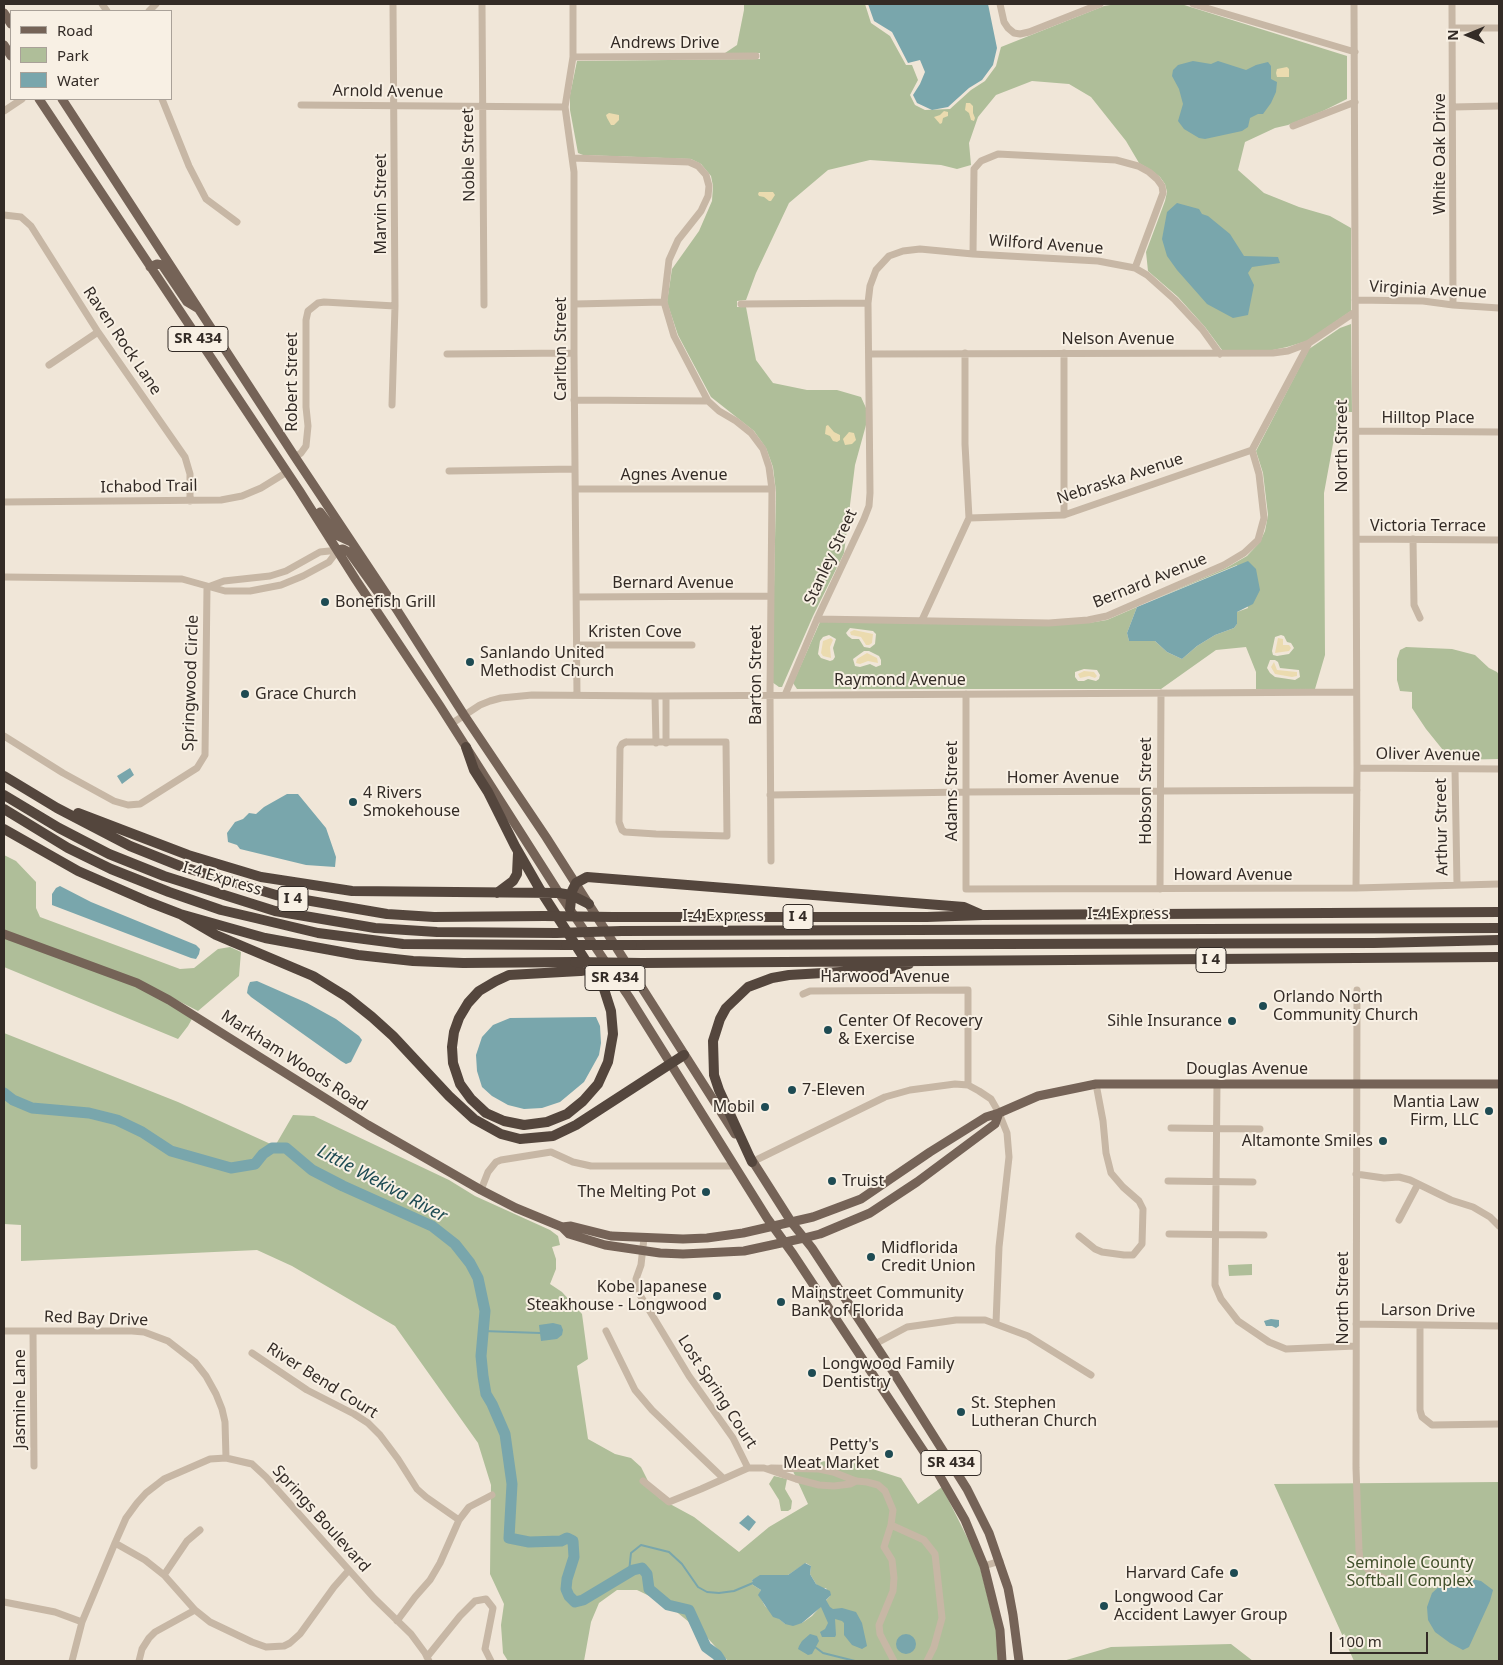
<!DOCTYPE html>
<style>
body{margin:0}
#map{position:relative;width:1503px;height:1665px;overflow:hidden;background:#f0e6d8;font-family:"Noto Sans",sans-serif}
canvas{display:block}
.frame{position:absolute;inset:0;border:5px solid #332b26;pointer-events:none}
.legend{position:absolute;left:10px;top:10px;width:162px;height:90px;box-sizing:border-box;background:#f8f0e4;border:1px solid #a9a198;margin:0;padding:6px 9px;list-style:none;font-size:15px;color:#332b26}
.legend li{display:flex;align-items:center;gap:10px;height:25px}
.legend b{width:25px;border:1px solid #a9a198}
.north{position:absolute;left:1443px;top:10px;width:50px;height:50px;-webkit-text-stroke:4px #f8f0e4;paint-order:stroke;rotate:270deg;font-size:14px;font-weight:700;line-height:20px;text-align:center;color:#332b26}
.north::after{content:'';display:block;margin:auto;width:18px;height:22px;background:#332b26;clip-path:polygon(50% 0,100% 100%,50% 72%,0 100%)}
.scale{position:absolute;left:1330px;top:1632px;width:98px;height:22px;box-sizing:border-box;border:2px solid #332b26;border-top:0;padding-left:6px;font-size:15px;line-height:18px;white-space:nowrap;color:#332b26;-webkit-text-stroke:4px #f8f0e4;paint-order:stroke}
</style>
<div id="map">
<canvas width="1503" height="1665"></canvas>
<div class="frame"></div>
<ul class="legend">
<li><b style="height:6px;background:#756357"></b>Road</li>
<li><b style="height:14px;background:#afbe99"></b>Park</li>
<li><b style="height:14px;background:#79a6ac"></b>Water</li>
</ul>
<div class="north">N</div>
<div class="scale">100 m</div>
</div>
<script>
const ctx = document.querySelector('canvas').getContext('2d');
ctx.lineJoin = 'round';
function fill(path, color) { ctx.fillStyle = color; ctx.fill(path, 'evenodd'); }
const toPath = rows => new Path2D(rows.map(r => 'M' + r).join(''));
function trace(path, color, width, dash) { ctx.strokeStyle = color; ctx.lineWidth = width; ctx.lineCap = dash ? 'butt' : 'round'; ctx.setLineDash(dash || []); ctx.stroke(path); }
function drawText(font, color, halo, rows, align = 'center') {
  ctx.font = font + ' "Noto Sans",sans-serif'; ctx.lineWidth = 4; ctx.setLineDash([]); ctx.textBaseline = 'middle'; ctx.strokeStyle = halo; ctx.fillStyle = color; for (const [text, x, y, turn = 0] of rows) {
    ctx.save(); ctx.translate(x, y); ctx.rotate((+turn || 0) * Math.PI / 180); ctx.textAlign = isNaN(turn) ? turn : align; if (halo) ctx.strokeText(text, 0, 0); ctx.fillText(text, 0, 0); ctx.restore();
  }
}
fill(toPath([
 [744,4,865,4,871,23,890,36,906,65,912,65,918,80,910,95,915,105,925,110,950,109,971,90,985,81,996,66,1001,47,1104,6,1117,4,1181,4,1347,56,1347,99,1323,111,1288,125,1275,128,1245,142,1238,170,1264,193,1299,207,1330,216,1351,228,1351,311,1307,341,1287,347,1273,350,1222,350,1205,327,1178,297,1148,271,1146,252,1165,201,1167,192,1165,184,1160,177,1151,170,1139,163,1126,141,1091,97,1069,84,1032,81,996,95,978,117,969,143,971,165,957,169,941,165,870,160,828,170,789,203,756,273,746,300,737,301,737,307,746,307,756,360,773,383,807,390,837,390,861,397,866,408,866,425,855,465,844,553,813,616,782,687,779,687,772,682,776,492,773,467,766,448,754,431,711,397,678,335,667,302,672,269,699,231,712,201,713,186,711,176,701,164,691,159,583,155,578,153,570,110,570,95,577,61,760,59,760,53,725,53,737,45,744,10],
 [1351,324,1352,412,1346,412,1333,444,1324,493,1325,655,1315,689,1256,689,1256,672,1246,647,1216,650,1161,689,797,689,793,683,820,622,1088,623,1107,620,1137,607,1127,633,1129,641,1155,641,1167,652,1182,659,1197,646,1215,635,1234,628,1237,624,1237,612,1248,608,1237,565,1148,602,1226,568,1247,556,1260,542,1265,531,1268,515,1263,473,1256,451,1309,349,1340,328],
 [850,628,873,631,876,634,875,644,870,648,864,647,859,639,852,639,848,636,846,633],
 [829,635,836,639,833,648,835,657,833,660,830,661,821,658,818,654,820,641,823,637],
 [1281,635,1284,636,1287,642,1291,643,1294,648,1289,654,1277,656,1273,655,1272,651,1275,637],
 [864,651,869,651,879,656,881,660,881,665,876,667,870,664,860,667,855,666,853,659],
 [1270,660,1275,660,1278,662,1280,668,1299,670,1300,677,1295,680,1275,677,1270,673,1267,668],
 [1084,669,1097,670,1100,675,1099,679,1096,681,1088,679,1084,681,1078,681,1075,677,1075,672],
 [1406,647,1452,649,1475,655,1489,668,1497,672,1499,675,1499,759,1451,760,1426,729,1412,708,1412,692,1400,691,1397,680,1397,659,1400,650],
 [4,855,16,861,36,882,36,908,40,917,180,969,194,968,218,949,230,947,241,952,239,976,198,1011,138,980,4,930],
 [4,938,135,986,193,1017,188,1026,178,1039,4,967],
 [4,1033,178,1102,275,1146,293,1115,314,1116,449,1180,475,1196,550,1230,558,1236,560,1245,552,1247,556,1259,556,1269,550,1284,562,1292,582,1314,588,1359,577,1366,588,1439,615,1454,631,1458,641,1467,649,1483,659,1498,694,1517,739,1552,769,1527,808,1504,787,1458,813,1462,844,1460,901,1478,918,1504,942,1487,974,1551,980,1567,996,1630,998,1661,728,1661,705,1635,668,1605,637,1590,617,1590,599,1603,591,1622,584,1661,508,1661,503,1653,501,1625,504,1604,490,1574,491,1485,478,1443,395,1326,292,1266,257,1250,21,1261,21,1225,4,1224],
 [806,1563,811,1566,810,1574,816,1584,821,1588,826,1588,830,1596,812,1616,802,1623,785,1624,765,1606,759,1595,761,1590,753,1585,752,1580,764,1575,788,1575],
 [1252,1264,1252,1275,1229,1276,1228,1265],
 [774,1476,787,1479,785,1489,792,1501,791,1509,788,1511,781,1511,779,1500,769,1484],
 [1499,1482,1499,1661,1354,1661,1274,1484],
 [1231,1644,1253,1661,1063,1661,1111,1647]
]), '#afbe99');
fill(toPath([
 [1287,67,1289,69,1289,77,1277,77,1276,73,1277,69],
 [966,103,970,103,973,106,973,113,975,118,974,121,971,120,969,113,965,110],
 [944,111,948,112,948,116,943,118,942,123,940,124,934,117,940,115],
 [609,113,619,115,619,120,614,125,611,125,607,118,606,115],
 [759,192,773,192,775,195,771,201,769,201,764,197,759,196,758,194],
 [828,425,834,432,840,435,840,440,837,442,833,441,830,436,825,434,826,426],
 [849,432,854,433,856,440,852,444,845,445,843,439],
 [854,630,873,634,872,643,869,645,866,645,861,637,851,635,850,632],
 [831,638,833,640,830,647,831,658,823,656,821,653,823,641],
 [1278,638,1283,639,1283,645,1289,645,1291,648,1289,651,1275,653],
 [867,653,877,658,878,663,868,661,860,664,856,663,857,659],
 [1274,662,1277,670,1297,672,1297,676,1292,677,1275,674,1271,667],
 [1084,671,1094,672,1097,676,1095,678,1089,676,1080,678,1078,674]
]), '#ebdbaf');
fill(toPath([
 [868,4,988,4,997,48,993,65,982,80,969,88,948,107,932,110,917,103,913,95,920,84,925,72,920,60,908,63,892,32,874,21],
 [1193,61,1211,64,1218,61,1246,70,1256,65,1268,62,1271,66,1271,79,1277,82,1276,92,1271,103,1263,114,1258,114,1250,118,1248,127,1242,131,1205,139,1199,138,1184,129,1178,121,1183,104,1179,89,1172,76,1173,70,1178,65],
 [1177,203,1199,209,1202,214,1208,216,1230,234,1244,256,1278,257,1280,263,1252,267,1248,273,1254,285,1248,315,1233,318,1207,304,1177,270,1167,256,1162,239,1167,212],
 [1248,561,1256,569,1260,590,1253,604,1237,612,1237,624,1234,628,1215,635,1197,646,1182,659,1167,652,1155,641,1129,641,1127,633,1137,607],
 [130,768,134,775,122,784,117,776],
 [287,794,298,794,326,828,336,857,335,867,306,865,240,849,237,845,228,842,227,833,235,822,243,819,249,813,256,814,264,807],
 [60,886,91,902,196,945,200,949,199,954,196,959,191,958,52,905,52,894,56,888],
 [257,981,307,1003,336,1019,359,1036,362,1040,351,1062,346,1064,341,1061,251,997,247,993,248,987,250,982],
 [596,1017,600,1026,601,1043,599,1055,584,1082,560,1102,542,1108,524,1109,508,1105,492,1096,482,1087,477,1071,476,1055,482,1037,493,1025,510,1018],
 [1271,1319,1279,1320,1279,1326,1276,1328,1272,1326,1266,1326,1264,1321],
 [553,1323,561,1325,563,1330,562,1335,557,1339,541,1341,539,1325],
 [748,1515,756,1522,749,1531,739,1523],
 [805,1563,811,1566,810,1574,816,1584,830,1591,831,1595,826,1600,830,1607,833,1609,842,1608,856,1612,862,1623,867,1646,862,1649,852,1645,844,1635,844,1623,842,1621,835,1619,836,1635,835,1637,822,1637,820,1632,825,1629,828,1623,821,1607,802,1623,793,1626,785,1624,779,1619,773,1617,758,1595,761,1590,753,1585,752,1580,760,1575,788,1575],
 [1457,1576,1481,1581,1493,1590,1490,1601,1469,1647,1463,1650,1450,1643,1435,1632,1428,1620,1427,1607,1432,1593,1442,1584],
 [810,1634,817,1636,819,1641,812,1654,808,1655,798,1649,799,1646,802,1641],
 '896 1644a10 10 0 1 1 20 0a10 10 0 1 1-20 0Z'
]), '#79a6ac');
trace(toPath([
 [483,1331,540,1333],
 [629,1572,631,1553,641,1545,669,1552,682,1564,698,1587,707,1592,719,1593,734,1591,753,1583],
 [815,1647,823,1653,855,1661]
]), '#79a6ac', 2);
trace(toPath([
 [4,1093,13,1100,32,1108,89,1113,117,1120,142,1132,171,1151,231,1168,255,1164,263,1154,272,1148,286,1148,312,1170,343,1186,432,1226,455,1244,470,1263,478,1278,485,1311,481,1356,483,1376,486,1394,492,1404,505,1434,512,1484,509,1538,529,1542,561,1541,567,1538,573,1541,574,1557,567,1579,566,1589,569,1596,575,1602,583,1600,633,1570,642,1568,647,1574,649,1589,668,1605,689,1610,706,1647,717,1655,721,1661]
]), '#79a6ac', 11);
trace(toPath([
 [102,4,107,11],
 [482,4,484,305],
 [573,4,573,57,565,107,574,172,574,353,577,695],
 [1000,4,1004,22,1008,28,1014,33,1020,34,1029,32,1100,4],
 [1193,4,1355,52],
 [1354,4,1357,768,1356,888],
 [1452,4,1453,305],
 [149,11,156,4],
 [1453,28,1499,28],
 [573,57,756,56],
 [162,99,189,166,206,199,237,222],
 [301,105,565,107],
 [1453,107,1499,106],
 [4,111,22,99],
 [1293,126,1355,102],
 [573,158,689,162,698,166,706,175,709,186,708,196,701,211,678,240,669,260,664,302,674,336,708,401,719,411,736,421,751,433,763,449,769,467,772,489,770,695,771,861],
 [4,215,21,217,31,226,98,332,185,457,190,474,190,501],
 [973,254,974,169,981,161,998,154,1116,160,1138,166,1149,172,1157,179,1162,186,1163,193,1135,268],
 [1355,300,1423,301,1453,305,1499,308],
 [575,304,664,302],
 [741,304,868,303],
 [1064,353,1064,515],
 [447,354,574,353],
 [869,354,1273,353,1288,351,1309,343,1355,312],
 [49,365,98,332],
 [574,400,708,401],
 [392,405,395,306,393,4],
 [1356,431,1499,432],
 [295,457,301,453,306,446,308,426,306,407,306,320,308,311,318,303,324,302,395,306],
 [449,471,575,469],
 [576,489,772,489],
 [4,502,221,500,242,496,261,488,287,472],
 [969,518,1064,515,1252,450,1309,343],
 [1357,539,1499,540],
 [1413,539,1414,605,1420,618],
 [4,577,182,579,225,591,250,591,281,585,303,576,329,562,338,550],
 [208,587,224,581,270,576,286,571,320,552,338,550],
 [577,597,770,596],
 [817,619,1049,623,1088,620,1107,616,1224,565,1244,553,1258,540,1264,518,1259,474,1252,450],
 [922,620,969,518,965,444,965,353],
 [577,645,692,645],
 [966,694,966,889,1356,888,1499,884],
 [785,695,817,619,864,519,869,506,870,493,868,303,870,286,876,270,889,256,903,251,920,249,973,254,1098,261,1135,268,1147,275,1175,300,1202,329,1220,354],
 [655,696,656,743],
 [666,696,666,743],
 [451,724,480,705,490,701,501,698,532,695,655,696,1356,692],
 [4,736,63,773,114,801,128,805,140,804,197,768,205,755,207,587],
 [626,742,726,742,727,836,656,834,625,832,622,830,619,822,620,748,622,744,626,742],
 [1357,768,1499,769],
 [1455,769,1457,885],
 [770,795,965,792,1357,790],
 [1160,889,1161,693],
 [1357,990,1356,1468,1359,1550,1360,1560,1370,1572,1397,1584],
 [803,994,810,991,968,990,968,1085],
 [1217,1084,1215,1285,1221,1299,1238,1321,1269,1342,1286,1349,1356,1346],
 [1171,1128,1260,1129],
 [752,1162,885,1097,910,1090,955,1084,968,1085,979,1091,991,1099,999,1113,1007,1133,1009,1157,999,1247,996,1323],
 [1356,1174,1384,1178,1399,1177,1410,1180,1451,1200,1473,1207,1490,1217,1499,1226],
 [1168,1181,1253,1182],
 [481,1190,488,1172,496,1162,501,1160,551,1152,573,1162,591,1166,734,1166],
 [1399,1220,1418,1184],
 [1169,1234,1264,1235],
 [1079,1236,1095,1249,1102,1252,1124,1255,1133,1255,1142,1244,1143,1209,1139,1201,1123,1187,1111,1173,1106,1153,1103,1121,1096,1084],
 [644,1238,641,1265,636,1279,640,1295,689,1376,733,1438,748,1468],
 [1356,1324,1499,1326],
 [1420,1325,1420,1410,1422,1417,1432,1425,1499,1424],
 [4,1331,132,1331,144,1332,168,1341,195,1362,206,1376,216,1394,222,1409,225,1422,226,1458],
 [33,1331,34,1466],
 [606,1331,635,1390,652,1410,723,1478],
 [875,1344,907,1327,956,1320,985,1320,1028,1336,1091,1375],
 [252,1353,307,1390,354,1414,368,1423,380,1435,398,1459,417,1489,426,1497,459,1520],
 [768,1469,771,1468,819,1469,833,1472,856,1481,867,1482,878,1485,885,1491,893,1510,891,1525,884,1547,892,1560,894,1578,893,1591,879,1625,880,1634,894,1661],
 [643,1481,669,1502,701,1489,748,1468,764,1468,796,1479,819,1485,834,1486,850,1484,856,1481],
 [891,1525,924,1540,935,1554,942,1618,934,1647,927,1661],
 [115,1543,145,1560,164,1575,195,1610,210,1622,252,1642,266,1647,284,1646,290,1643,300,1634,334,1587,349,1570],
 [984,1566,1000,1561],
 [164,1575,187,1541,200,1530],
 [4,1602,55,1612,82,1622],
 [397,1621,415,1597,430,1580,440,1563,459,1520,469,1507,492,1495],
 [427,1657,460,1616,475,1601,486,1599,493,1608,485,1649,491,1661],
 [72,1661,82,1622,115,1543,126,1518,137,1503,146,1493,164,1479,210,1459,226,1458,252,1464,266,1477,374,1598,411,1634,425,1653,429,1661],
 [139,1661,142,1649,149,1638,155,1632,195,1610]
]), '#c7b7a5', 7);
trace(toPath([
 [4,13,11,24],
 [4,45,11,56],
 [39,99,299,490,356,580,440,706,559,893,629,997,767,1218,793,1254,938,1473,965,1520,984,1566,1000,1630,1002,1661],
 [62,99,295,457,397,610,464,715,546,837,735,1134],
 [150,267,157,264,162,265,187,302,197,308],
 [320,512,338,536,351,542],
 [338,550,343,549,349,552,379,594,391,603],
 [4,934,137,983,169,1000,368,1125,481,1190,516,1208,562,1227,571,1226,611,1236,683,1239,707,1238,743,1233,813,1217,861,1199,930,1152,986,1117,999,1113,1038,1096,1096,1084,1499,1084],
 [750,1157,792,1223,812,1248,892,1370,967,1489,989,1533,1008,1588,1013,1615,1019,1661],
 [562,1227,569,1234,605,1245,660,1253,683,1254,744,1251,804,1238,820,1234,870,1213,917,1182,995,1124,999,1113]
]), '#756357', 9);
trace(toPath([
 [466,747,474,770,488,792,515,846,542,893,604,989,611,1011,613,1034,608,1062,598,1084,583,1101,567,1114,547,1122,524,1125,504,1121,486,1113,471,1099,460,1084,453,1063,452,1047,454,1032,459,1018,468,1003,479,991,496,981,509,975,580,971],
 [4,776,57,808,130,846,180,866,276,895,387,914,434,917,544,916],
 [4,795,59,828,109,854,164,876,275,911,375,928,437,932,556,933],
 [4,809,68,848,111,869,169,892,221,910,251,917,318,933,403,944,566,945],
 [78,813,188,855,261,877,352,891,559,893,571,895,589,904],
 [4,829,78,871,149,902,180,914,265,938,358,955,413,961,463,963,575,962],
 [497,893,513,881,517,874,518,853],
 [570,909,572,891,576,883,587,877,964,907,980,914],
 [180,914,216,935,313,976,347,997,372,1017,393,1036,449,1096,474,1119,501,1134,520,1139,553,1136,576,1125,684,1055],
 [613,917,927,917,983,915,1499,912],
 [622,931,1499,928],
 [632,945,1374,943,1499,940],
 [642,963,1499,957],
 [752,1162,719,1090,714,1075,713,1041,720,1019,726,1008,748,987,772,978,789,975,891,969,909,964]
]), '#54463d', 10);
trace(toPath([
 [544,916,613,917],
 [556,933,622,931],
 [566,945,632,945],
 [575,962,642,963],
 [580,971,614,967]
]), '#54463d', 10);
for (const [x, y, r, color] of [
 [325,602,5,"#1e4b53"],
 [470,662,5,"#1e4b53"],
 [245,694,5,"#1e4b53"],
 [353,802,5,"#1e4b53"],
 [1263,1006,5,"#1e4b53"],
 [1232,1021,5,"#1e4b53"],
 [828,1030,5,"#1e4b53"],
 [792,1090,5,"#1e4b53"],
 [765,1107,5,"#1e4b53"],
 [1489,1111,5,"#1e4b53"],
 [1383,1141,5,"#1e4b53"],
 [832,1181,5,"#1e4b53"],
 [706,1192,5,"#1e4b53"],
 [871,1257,5,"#1e4b53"],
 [717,1296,5,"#1e4b53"],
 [781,1302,5,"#1e4b53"],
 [812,1373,5,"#1e4b53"],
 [961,1412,5,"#1e4b53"],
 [889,1454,5,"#1e4b53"],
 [1234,1573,5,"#1e4b53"],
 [1104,1606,5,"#1e4b53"]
]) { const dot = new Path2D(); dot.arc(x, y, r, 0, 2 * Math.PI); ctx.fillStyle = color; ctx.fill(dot); trace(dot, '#f8f0e4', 2); }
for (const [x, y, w] of [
 [198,339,60],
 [293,899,30],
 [798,917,30],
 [1211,960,30],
 [615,978,60],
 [951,1463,60]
]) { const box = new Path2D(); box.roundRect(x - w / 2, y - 12.5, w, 25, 4); ctx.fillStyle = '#f8f0e4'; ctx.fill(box); trace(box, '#332b26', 1); }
drawText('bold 15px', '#332b26', null, [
 ["SR 434",198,339],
 ["I 4",293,899],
 ["I 4",798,917],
 ["I 4",1211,960],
 ["SR 434",615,978],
 ["SR 434",951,1463]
]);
drawText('16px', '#332b26', '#f8f0e4', [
 ["Andrews Drive",665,43],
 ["Arnold Avenue",388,92,1],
 ["White Oak Drive",1440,154,-90],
 ["Noble Street",469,155,-91],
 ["Marvin Street",381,204,-90],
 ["Wilford Avenue",1046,245,4],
 ["Virginia Avenue",1428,290,3],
 ["Nelson Avenue",1118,339],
 ["Raven Rock Lane",122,341,56],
 ["Carlton Street",561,349,-90],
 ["Robert Street",292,382,-90],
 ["Hilltop Place",1428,418],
 ["North Street",1342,446,-90],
 ["Agnes Avenue",674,475],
 ["Nebraska Avenue",1120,479,-18],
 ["Ichabod Trail",149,487,-1],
 ["Victoria Terrace",1428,526],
 ["Stanley Street",831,557,-65],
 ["Bernard Avenue",1150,581,-22],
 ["Bernard Avenue",673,583],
 ["Kristen Cove",635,632],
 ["Barton Street",756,675,-90],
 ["Raymond Avenue",900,680],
 ["Springwood Circle",191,683,-88],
 ["Oliver Avenue",1428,755,1],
 ["Homer Avenue",1063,778],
 ["Adams Street",952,791,-90],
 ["Hobson Street",1146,791,-90],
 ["Arthur Street",1442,827,-91],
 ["Howard Avenue",1233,875],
 ["I-4 Express",222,879,17],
 ["I-4 Express",1128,914],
 ["I-4 Express",723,916],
 ["Harwood Avenue",885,977],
 ["Markham Woods Road",294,1061,33],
 ["Douglas Avenue",1247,1069],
 ["North Street",1343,1298,-90],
 ["Larson Drive",1428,1311,1],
 ["Red Bay Drive",96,1319,2],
 ["River Bend Court",322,1381,32],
 ["Lost Spring Court",717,1392,57],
 ["Jasmine Lane",20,1399,-90],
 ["Springs Boulevard",321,1519,48]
]);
drawText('16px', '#332b26', '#f8f0e4', [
 ["Bonefish Grill",335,602],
 ["Sanlando United",480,653],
 ["Methodist Church",480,671],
 ["Grace Church",255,694],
 ["4 Rivers",363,793],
 ["Smokehouse",363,811],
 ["Orlando North",1273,997],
 ["Community Church",1273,1015],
 ["Center Of Recovery",838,1021],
 ["& Exercise",838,1039],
 ["Sihle Insurance",1222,1021,"right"],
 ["7-Eleven",802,1090],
 ["Mantia Law",1479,1102,"right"],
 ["Firm, LLC",1479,1120,"right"],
 ["Mobil",755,1107,"right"],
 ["Altamonte Smiles",1373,1141,"right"],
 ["Truist",842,1181],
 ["The Melting Pot",696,1192,"right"],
 ["Midflorida",881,1248],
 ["Credit Union",881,1266],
 ["Kobe Japanese",707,1287,"right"],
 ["Steakhouse - Longwood",707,1305,"right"],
 ["Mainstreet Community",791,1293],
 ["Bank of Florida",791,1311],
 ["Longwood Family",822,1364],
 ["Dentistry",822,1382],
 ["St. Stephen",971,1403],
 ["Lutheran Church",971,1421],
 ["Petty's",879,1445,"right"],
 ["Meat Market",879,1463,"right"],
 ["Harvard Cafe",1224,1573,"right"],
 ["Longwood Car",1114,1597],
 ["Accident Lawyer Group",1114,1615]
], 'left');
drawText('16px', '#40502b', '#f8f0e4', [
 ["Seminole County",1410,1563],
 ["Softball Complex",1410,1581]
]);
drawText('italic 18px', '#1e4b53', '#f8f0e4', [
 ["Little Wekiva River",382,1184,28]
]);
</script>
